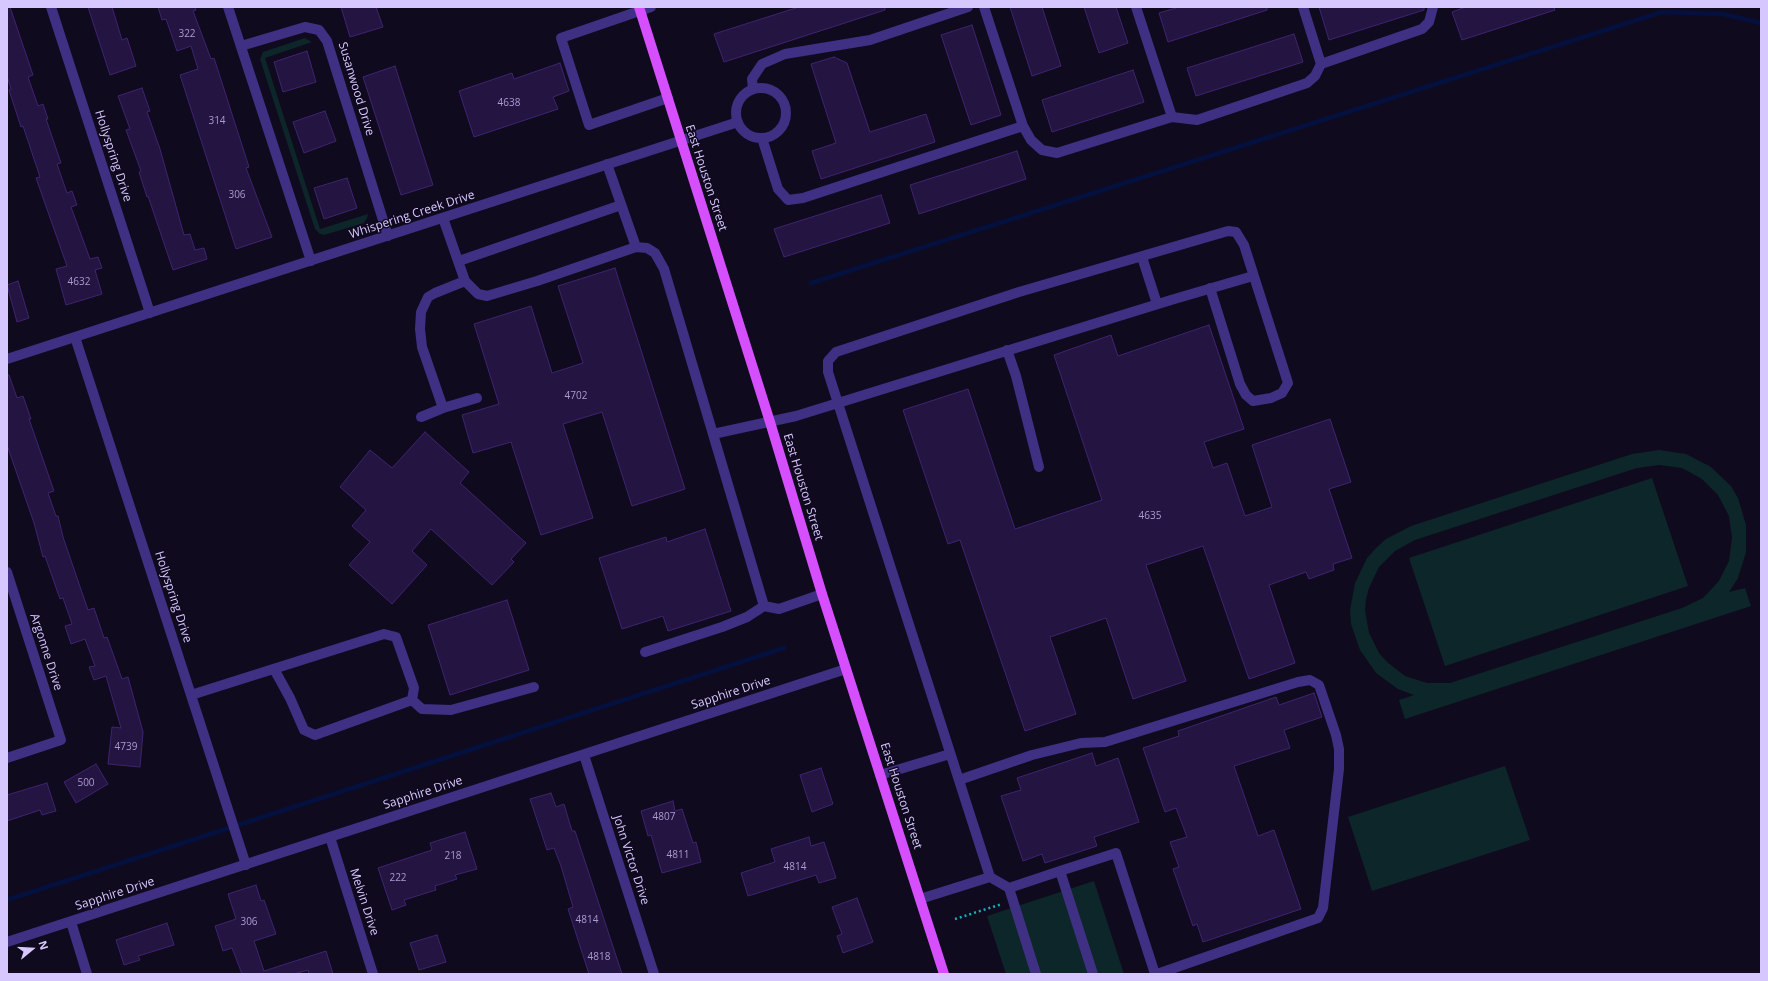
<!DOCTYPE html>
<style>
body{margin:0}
#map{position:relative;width:1768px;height:981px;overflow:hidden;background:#100a1f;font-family:"Open Sans",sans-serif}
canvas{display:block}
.frame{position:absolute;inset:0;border:8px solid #d6c8ff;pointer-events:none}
.north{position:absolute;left:12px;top:929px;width:40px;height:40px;-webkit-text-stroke:3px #100a1f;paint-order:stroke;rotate:72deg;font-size:11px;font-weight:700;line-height:16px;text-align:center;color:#d6c8ff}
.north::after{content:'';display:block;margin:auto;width:14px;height:18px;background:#d6c8ff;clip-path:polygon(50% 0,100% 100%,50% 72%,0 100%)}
</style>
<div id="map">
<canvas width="1768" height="981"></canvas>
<div class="frame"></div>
<div class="north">N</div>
</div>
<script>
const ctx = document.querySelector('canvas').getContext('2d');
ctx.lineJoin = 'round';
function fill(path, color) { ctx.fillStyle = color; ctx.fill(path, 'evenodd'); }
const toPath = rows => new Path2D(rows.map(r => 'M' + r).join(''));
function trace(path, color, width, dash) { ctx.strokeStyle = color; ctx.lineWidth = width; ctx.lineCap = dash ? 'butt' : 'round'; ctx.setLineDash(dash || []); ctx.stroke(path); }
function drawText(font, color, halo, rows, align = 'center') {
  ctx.font = font + ' "Open Sans",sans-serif'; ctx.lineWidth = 3; ctx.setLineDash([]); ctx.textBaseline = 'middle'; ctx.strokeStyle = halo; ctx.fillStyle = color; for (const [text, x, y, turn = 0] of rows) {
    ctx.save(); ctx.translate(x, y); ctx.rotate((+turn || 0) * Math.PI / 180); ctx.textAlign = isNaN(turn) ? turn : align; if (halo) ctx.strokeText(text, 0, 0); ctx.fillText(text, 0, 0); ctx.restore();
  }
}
fill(toPath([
 [305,38,312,42,265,58,320,229,368,214,367,218,364,223,324,235,320,234,315,229,260,59,263,52],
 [1659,450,1686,454,1711,467,1731,486,1738,498,1746,525,1746,552,1738,578,1729,592,1745,588,1751,606,1405,719,1399,700,1414,695,1398,689,1376,673,1360,650,1351,624,1350,610,1355,583,1367,558,1376,548,1386,539,1411,526,1632,454],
 [1659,465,1682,468,1702,479,1718,495,1729,516,1732,538,1729,561,1719,581,1703,598,1682,608,1450,683,1427,683,1405,676,1387,662,1379,653,1369,633,1365,610,1366,599,1369,588,1379,567,1395,551,1415,540,1637,468],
 [1652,478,1688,586,1445,666,1409,558],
 [1505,766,1530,840,1372,891,1348,817],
 [1094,881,1124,974,1006,974,987,916]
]), '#0c2629');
trace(toPath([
 [811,283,1662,12,1723,14,1761,23],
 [7,900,784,648]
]), '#04113e', 4.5);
const building = toPath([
 [7,7,10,7,33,75,28,77,38,106,43,104,48,119,46,119,61,163,57,164,67,193,72,191,77,205,71,207,90,259,98,257,102,268,95,270,102,294,66,305,56,269,67,266,36,178,40,177,23,126,21,127,9,90,11,89,7,76,7,7],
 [88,7,112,7,122,40,127,38,136,66,110,75,88,7],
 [158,7,195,7,196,10,193,11,211,59,214,58,249,167,246,168,272,237,236,249,180,75,198,69,191,46,177,51,166,19,162,20,158,7],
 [341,7,376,7,383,27,350,37,341,7],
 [799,7,885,7,885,10,724,62,714,34,799,7],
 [1010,7,1042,7,1061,66,1032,76,1010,7],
 [1084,7,1116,7,1128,43,1099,53,1084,7],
 [1179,7,1267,7,1267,10,1168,42,1159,13,1179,7],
 [1319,7,1424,7,1424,10,1329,40,1319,7],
 [1466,7,1554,7,1555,10,1462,40,1452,12,1466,7],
 [972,25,1001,115,971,125,941,35,972,25],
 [1294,34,1303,62,1196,96,1187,68,1294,34],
 [307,51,316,82,283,92,274,62,307,51],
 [834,57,847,63,870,132,926,114,935,142,821,179,812,151,836,143,811,64,834,57],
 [560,63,569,91,553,97,558,109,474,137,459,91,512,73,514,79,560,63],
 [395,66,433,185,401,195,363,77,395,66],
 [1133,70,1144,102,1052,132,1042,100,1133,70],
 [142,88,150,111,147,112,160,149,184,235,190,234,195,250,204,248,207,259,173,270,148,196,147,197,139,172,141,171,126,130,130,129,118,96,142,88],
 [325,111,336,141,304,153,293,122,325,111],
 [1017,151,1026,179,919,214,910,185,1017,151],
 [347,178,357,208,324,219,314,188,347,178],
 [881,195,890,223,784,257,774,229,881,195],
 [615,268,685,489,632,506,602,412,563,424,593,518,541,535,511,442,473,453,462,415,499,404,474,324,531,306,552,373,583,363,558,286,615,268],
 [18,281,29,318,17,322,7,285,18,281],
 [1209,325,1244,429,1204,442,1213,468,1227,463,1245,516,1272,507,1252,445,1330,419,1351,482,1329,489,1352,558,1333,564,1334,570,1309,579,1306,572,1269,585,1295,663,1249,679,1203,546,1146,565,1186,681,1133,699,1106,618,1050,637,1076,714,1025,731,960,540,948,544,903,410,968,389,1015,529,1102,500,1054,355,1111,335,1118,356,1209,325],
 [7,375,9,375,17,398,23,396,31,419,29,419,54,491,48,493,56,516,58,516,63,537,88,610,94,608,104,638,107,637,122,679,128,677,143,732,140,767,108,764,112,727,121,728,106,676,94,680,89,667,95,666,85,639,71,644,65,626,72,624,63,598,60,599,45,556,43,557,34,523,7,445,7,375],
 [425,432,469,472,460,483,526,543,511,559,514,562,492,585,431,529,412,551,427,565,392,604,349,565,370,542,352,526,366,510,340,487,370,450,392,468,425,432],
 [705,529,731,611,668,631,663,616,622,629,599,558,666,537,667,542,705,529],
 [507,600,529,670,450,695,428,625,507,600],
 [1314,693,1322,717,1284,730,1290,748,1234,766,1258,836,1274,830,1301,909,1203,942,1197,924,1193,926,1173,869,1179,867,1170,842,1187,837,1176,808,1165,812,1143,748,1179,736,1178,731,1276,697,1279,705,1314,693],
 [1092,753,1096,766,1118,758,1139,822,1094,837,1097,846,1045,863,1042,854,1023,861,1001,796,1021,790,1017,778,1092,753],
 [96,764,108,784,76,803,64,782,96,764],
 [821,768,833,804,812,812,800,775,821,768],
 [47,783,56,811,42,815,40,810,7,821,7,795,47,783],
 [551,793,556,807,564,804,572,831,575,831,622,974,589,974,568,909,573,907,561,866,554,848,547,850,530,799,551,793],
 [673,801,675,811,682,809,693,843,696,842,701,862,662,873,651,835,648,836,641,811,673,801],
 [465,832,477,869,455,875,457,879,435,886,436,890,404,900,406,905,392,910,378,868,432,850,430,843,465,832],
 [809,837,811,846,824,842,836,878,819,883,816,875,748,896,741,873,775,862,771,849,809,837],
 [256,885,261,901,264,900,276,934,254,941,264,971,326,951,333,974,309,974,308,970,294,974,242,974,232,948,223,951,215,926,236,919,228,894,256,885],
 [857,898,873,942,843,953,837,936,842,934,832,907,857,898],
 [167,923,174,945,138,956,140,960,124,965,116,940,167,923],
 [437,935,446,962,419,970,410,943,437,935]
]);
fill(building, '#241442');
trace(building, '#3e2470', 1);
trace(toPath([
 [955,919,1002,904]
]), '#20adba', 2.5, [2, 3]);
trace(toPath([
 [51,7,150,313],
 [228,7,311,261],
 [651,7,561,38,589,125,668,98],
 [984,7,1023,126,1031,140,1042,150,1057,153,1172,117,1197,120,1307,83,1315,76,1321,64,1303,7],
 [1136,7,1172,117],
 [241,46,305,27,319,30,327,41,388,236],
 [1321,64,1422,29,1429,22,1433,7],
 '736 113a25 25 0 1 1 50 0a25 25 0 1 1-50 0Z',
 [753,89,752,79,762,64,785,54,870,40,968,7],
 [762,138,778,189,788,200,803,198,1023,126],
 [607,164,636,247],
 [443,218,465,281,478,294,487,296,537,281,636,247,647,248,655,253,664,269,764,606,779,609,822,594],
 [1142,257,1157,304],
 [459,261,621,205],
 [465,281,435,293,428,297,421,312,420,329,422,347,443,408,477,398],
 [75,337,246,865],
 [1007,350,1016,376,1039,467],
 [7,359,738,122],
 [421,417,443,408],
 [713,434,796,416,1171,300,1253,276],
 [7,572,61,740,7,758],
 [645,652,722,627,747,617,764,606],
 [191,695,384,634,396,637,414,688,412,700,315,735,304,730,290,698,274,669],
 [412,700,422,709,451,710,534,687],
 [584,755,654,974],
 [880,775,950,754],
 [959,780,1032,755,1081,743,1105,742,1298,682,1310,680,1319,685,1336,735,1339,749,1339,769,1323,908,1318,918,1157,974],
 [330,837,373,974],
 [1060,871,1116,853,1155,974],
 [990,877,828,372,828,361,836,352,1019,292,1228,231,1236,232,1244,245,1288,383,1282,393,1271,398,1253,401,1246,395,1240,384,1210,288],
 [1009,888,1060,871,1093,974],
 [920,899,990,877,1009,888,1036,974],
 [71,922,87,974],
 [7,942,846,669]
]), '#3f3083', 10);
trace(toPath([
 [639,7,770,422,822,594,944,974]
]), '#d64fff', 10);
drawText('10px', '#aa9bd0', null, [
 ["322",187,34],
 ["4638",509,103],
 ["314",217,121],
 ["306",237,195],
 ["4632",79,282],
 ["4702",576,396],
 ["4635",1150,516],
 ["4739",126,747],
 ["500",86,783],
 ["4807",664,817],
 ["4811",678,855],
 ["218",453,856],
 ["4814",795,867],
 ["222",398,878],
 ["4814",587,920],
 ["306",249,922],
 ["4818",599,957]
]);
drawText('12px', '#d6c8ff', '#100a1f', [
 ["Susanwood Drive",356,89,73],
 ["Hollyspring Drive",113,156,72],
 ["East Houston Street",706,178,72],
 ["Whispering Creek Drive",412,215,-18],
 ["East Houston Street",803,487,73],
 ["Hollyspring Drive",173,597,72],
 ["Argonne Drive",46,652,72],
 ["Sapphire Drive",731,693,-18],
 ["Sapphire Drive",423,793,-18],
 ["East Houston Street",901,796,72],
 ["John Victor Drive",631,860,72],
 ["Sapphire Drive",115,894,-18],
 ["Melvin Drive",364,902,72]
]);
</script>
